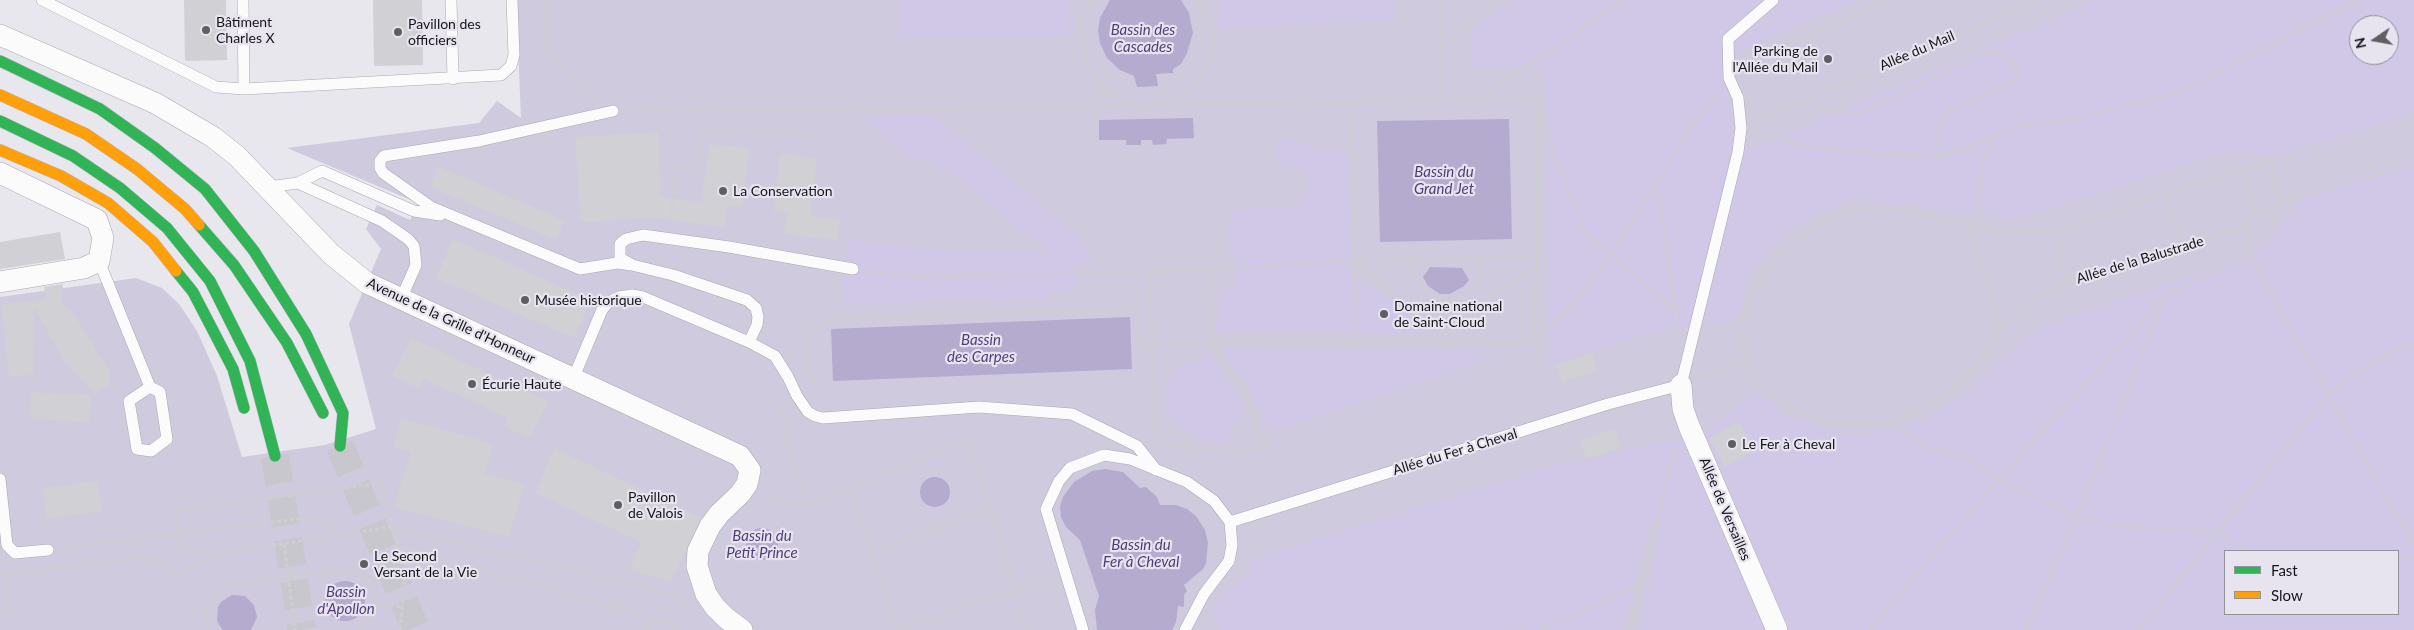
<!DOCTYPE html>
<meta charset="utf-8">
<style>
body{margin:0}
#map{position:relative;width:2414px;height:630px;overflow:hidden;background:#e8e7ed;font-family:Lato,sans-serif}
canvas{display:block}
.legend{position:absolute;left:2224px;top:550px;width:175px;height:65px;box-sizing:border-box;background:#e7e4f0;border:1px solid #93919a;margin:0;padding:6px 9px;list-style:none;font-size:15px;color:#151418}
.legend li{display:flex;align-items:center;gap:10px;height:25px}
.legend b{width:25px;border:1px solid #93919a}
.north{position:absolute;left:2349px;top:15px;width:50px;height:50px;box-sizing:border-box;background:#e7e4f0;border:1px solid #93919a;border-radius:50%;rotate:258deg;font-size:14px;font-weight:700;line-height:20px;text-align:center;color:#151418}
.north::after{content:'';display:block;margin:auto;width:18px;height:22px;background:#5f5e63;clip-path:polygon(50% 0,100% 100%,50% 72%,0 100%)}
</style>
<div id="map">
<canvas width="2414" height="630"></canvas>
<ul class="legend">
<li><b style="height:6px;background:#30b455"></b>Fast</li>
<li><b style="height:6px;background:#ff9f0a"></b>Slow</li>
</ul>
<div class="north">N</div>
</div>
<script>
const ctx = document.querySelector('canvas').getContext('2d');
ctx.lineJoin = 'round';
function fill(path, color) { ctx.fillStyle = color; ctx.fill(path, 'evenodd'); }
const toPath = rows => new Path2D(rows.map(r => 'M' + r).join(''));
function trace(path, color, width, dash) { ctx.strokeStyle = color; ctx.lineWidth = width; ctx.lineCap = dash ? 'butt' : 'round'; ctx.setLineDash(dash || []); ctx.stroke(path); }
function drawText(font, color, halo, rows, align = 'center') {
  ctx.font = font + ' Lato,sans-serif'; ctx.lineWidth = 4.5; ctx.setLineDash([]); ctx.textBaseline = 'middle'; ctx.strokeStyle = halo; ctx.fillStyle = color; for (const [text, x, y, turn = 0] of rows) {
    ctx.save(); ctx.translate(x, y); ctx.rotate((+turn || 0) * Math.PI / 180); ctx.textAlign = isNaN(turn) ? turn : align; if (halo) ctx.strokeText(text, 0, 0); ctx.fillText(text, 0, 0); ctx.restore();
  }
}
fill(toPath([
 [516,0,2414,0,2414,630,0,630,0,297,136,278,162,288,179,304,197,331,217,376,242,457,325,445,376,429,349,324,381,249,366,229,377,205,410,220,418,203,287,148,479,123,497,101,521,118],
 [2359,25,2389,25,2389,55,2359,55],
 [2225,551,2398,551,2398,614,2225,614]
]), '#cfcadd');
fill(toPath([
 [898,0,1069,0,1071,34,1060,37,898,37],
 [1218,0,1396,0,1396,21,1219,27],
 [1505,0,1858,0,1723,58,1725,78,1736,134,1750,150,2097,0,2414,0,2414,118,2300,156,2226,151,2019,219,1852,198,1790,228,1748,276,1739,320,1655,331,1549,365,1546,68,1472,66,1471,24],
 [2359,25,2389,25,2389,55,2359,55],
 [933,115,1075,233,1090,252,1092,262,1073,268,1078,281,1071,290,1054,290,1046,299,843,304,847,239,945,251,1051,253,953,174,898,150,866,117],
 [1285,138,1304,143,1317,152,1347,150,1352,273,1399,306,1428,333,1216,333,1219,295,1232,286,1236,278,1236,259,1229,248,1231,211,1253,207,1283,208,1304,202,1309,183,1298,168,1285,166,1276,161,1277,144],
 [2414,159,2414,630,1640,630,1662,520,1649,527,1622,630,1526,630,1522,626,1510,630,1219,630,1213,610,1225,590,1252,576,1249,560,1558,464,1586,461,1625,449,1697,438,1762,387,1781,413,1849,437,1926,419,1971,389,2036,329,2257,253,2307,192],
 [2225,551,2398,551,2398,614,2225,614],
 [1222,348,1476,350,1484,354,1483,360,1470,366,1273,431,1262,417,1249,386],
 [1209,350,1245,410,1235,421,1229,441,1220,444,1200,438,1178,423,1166,419,1164,392,1169,374,1176,367,1198,362]
]), '#d0c8e6');
fill(toPath([
 [1110,0,1181,0,1189,13,1193,33,1187,53,1181,64,1173,69,1173,73,1156,74,1158,86,1137,87,1134,76,1120,70,1107,58,1100,43,1098,30,1100,18],
 [1193,118,1194,138,1167,139,1166,144,1153,145,1152,140,1141,140,1141,145,1126,145,1126,140,1099,140,1099,120],
 [1509,119,1512,239,1380,242,1377,121],
 [1430,267,1462,268,1469,280,1464,286,1450,294,1440,294,1428,286,1423,277],
 [1130,317,1132,369,833,381,831,329],
 [1105,469,1123,472,1140,488,1146,487,1157,497,1160,505,1176,505,1187,509,1196,516,1205,530,1208,543,1206,563,1203,569,1184,585,1187,591,1184,595,1184,607,1178,606,1176,622,1172,630,1097,630,1095,610,1099,596,1080,540,1066,527,1061,517,1060,506,1063,497,1074,482,1092,471],
 '920 492a15 15 0 1 1 30 0a15 15 0 1 1-30 0Z',
 '746 544a16 16 0 1 1 32 0a16 16 0 1 1-32 0Z',
 '325 601a20 20 0 1 1 40 0a20 20 0 1 1-40 0Z',
 [232,595,245,596,254,605,257,617,251,630,223,630,220,626,217,620,218,607,221,602]
]), '#b5abce');
fill(toPath([
 [184,0,226,0,227,60,185,61],
 [373,0,422,0,423,65,374,66],
 [658,132,661,197,701,202,710,144,749,149,742,207,727,206,724,227,654,218,581,222,575,137],
 [780,153,817,158,810,216,840,220,837,240,784,234,787,213,774,211],
 [438,166,564,220,556,240,430,187],
 [60,232,65,259,0,269,0,242],
 [453,239,591,300,574,338,436,278],
 [63,284,61,304,72,311,110,372,110,385,95,393,65,363,34,307,33,375,9,377,1,304,46,299,44,287],
 [411,338,548,401,530,438,503,426,508,418,424,379,419,388,392,376],
 [1592,353,1597,372,1562,382,1556,364],
 [31,392,91,395,89,422,30,419],
 [401,418,493,444,485,474,524,484,509,537,394,507,411,452,393,447],
 [1739,422,1755,451,1725,467,1709,438],
 [1615,429,1621,448,1587,459,1580,440],
 [554,448,701,518,671,582,630,570,641,542,535,493],
 [98,481,102,511,46,519,43,488]
]), '#d1d0d5');
trace(toPath([
 [340,446,416,630],
 [275,456,302,630]
]), '#c8c7cd', 28, [28, 14]);
const lane = toPath([
 [42,0,216,87,244,89,501,75,511,66,514,55,512,0],
 [243,0,244,89],
 [451,0,453,79],
 [613,111,479,141,384,156,380,161,380,168,383,173,431,207,580,269,617,263,632,265,673,275,747,300,756,308,758,317,757,325,749,342],
 [298,183,382,221,408,239,414,246,416,265,401,299],
 [268,187,298,183,322,171,414,211,440,215],
 [99,261,150,387,160,392,167,439,151,451,137,449,129,401,150,387],
 [631,264,620,258,620,244,626,239,643,235,729,247,853,269],
 [573,379,602,310,609,302,619,297,632,295,643,297,749,342,775,356,788,377,797,396,808,412,815,416,823,418,979,407,1072,414,1137,446,1156,470],
 [0,479,7,545,15,553,48,550],
 [1230,522,1608,404,1681,385,1738,152,1741,128,1738,98,1729,78,1728,39,1773,0],
 [1083,630,1046,509,1059,481,1070,468,1104,455,1130,459,1187,482,1214,501,1230,522,1232,545,1229,561,1204,594,1185,630]
]);
const street = toPath([
 [0,35,155,103,213,137,237,156,331,254,367,283,740,456,750,470,747,484,740,494,719,514,710,526,698,551,697,566,706,594,715,607,726,618,742,630],
 [0,173,97,220,103,238,99,261,84,268,0,282],
 [1681,385,1683,409,1689,426,1777,630]
]);
const fast = toPath([
 [0,61,100,109,155,148,205,189,254,251,306,334,343,413,340,446],
 [0,121,73,156,120,188,167,228,210,281,250,361,275,456],
 [199,225,234,265,287,343,323,413],
 [176,271,193,292,233,369,244,408]
]);
const slow = toPath([
 [0,95,86,134,137,169,185,209,199,225],
 [0,150,61,176,108,203,153,242,176,271]
]);
trace(lane, '#a9a8ad', 12);
trace(street, '#a9a8ad', 22);
trace(fast, '#b7b4bf', 12);
trace(slow, '#b7b4bf', 12);
trace(toPath([
 [546,0,548,51,598,98],
 [1094,0,1082,18,1081,32,1089,64,1099,82,1113,97,1136,104],
 [1441,46,1512,0],
 [1744,67,1757,58,1891,0],
 [1539,98,1550,141,1584,231,1676,312,1676,332],
 [1441,99,1441,0],
 [1477,99,1510,76,1546,55,1623,0],
 [1351,103,1357,342],
 [1798,103,1858,115,1961,64,1989,52,2001,53,2015,65,2019,71,2019,78,2009,85,1950,110,1939,126,1939,157],
 [1150,104,1171,99,1190,90,1208,64,1213,46,1213,28,1195,0],
 [629,111,903,110,1539,98],
 [2414,114,2271,161,2146,199,2052,232,2001,233,1902,210,1873,207,1847,210,1820,223,1794,242,1776,258,1761,278,1739,320,1747,362,1761,394,1824,422,1857,426,1891,423,1915,413,1940,398,1964,380,2001,329,2027,303,2070,281,2248,225,2254,211,2414,164],
 [1757,121,2036,0],
 [1756,132,1810,148,1939,157,1966,148,2014,127,2070,121,2179,92,2360,0],
 [2271,161,2282,202],
 [2243,170,2254,211],
 [1653,188,1660,198,1676,312],
 [2164,194,2181,247],
 [670,222,676,166,698,170,704,132,752,131,815,135],
 [2248,225,2251,258,2414,546],
 [1971,227,2001,329],
 [1987,229,1977,202,1982,168,1994,135],
 [2052,233,2070,281],
 [1411,260,1414,275,1429,294,1442,302,1452,302,1466,295,1480,280,1480,259],
 [1356,262,1430,328,1461,327,1474,307,1537,266],
 [1210,269,1355,261,1537,257],
 [866,271,897,276,1102,274,1210,269,1211,342,1245,391,1266,446,1241,453,1156,444],
 [1149,272,1156,444],
 [1445,327,1446,342],
 [1533,342,1537,257,1538,103],
 [792,356,809,356,804,373],
 [1701,378,1747,362],
 [815,381,810,381,807,329,824,328,825,320,1138,309,1140,346,1211,342,1533,342,1574,303,1611,255,1691,128,1719,92],
 [786,408,781,412,807,506],
 [1891,423,1929,448,1963,456,1999,480,2077,516,2115,526,2218,532,2244,549,2253,551],
 [851,488,897,629],
 [763,498,807,506],
 [807,506,969,440,1027,630],
 [177,527,175,511,382,483,405,580,400,630],
 [179,542,184,548,216,554,392,527,671,594,688,608],
 [284,544,295,630,285,549,284,544],
 [397,546,643,615,658,622,665,622,676,630],
 [64,548,313,517,340,535],
 [871,550,989,509],
 [2398,561,2414,556],
 [377,604,402,607],
 [188,607,206,610],
 [0,611,9,611,6,574,137,558,158,560,176,575,216,554],
 [209,630,205,612,207,603,220,588,230,584,343,569,355,570,364,575,372,584,376,593,375,613,369,622,357,630],
 [643,630,657,622],
 [897,630,1051,579],
 [1541,630,1641,584],
 [1630,630,1675,449],
 [1870,630,1948,537,2166,295,2224,268,2251,258],
 [2027,630,2077,516,2165,298],
 [2139,630,2328,395,2352,375,2395,350,2414,343]
]), '#cfcfd1', 3, [4, 2.5]);
trace(lane, '#fcfbfc', 11);
trace(street, '#fcfbfc', 21);
trace(fast, '#30b455', 11);
trace(slow, '#ff9f0a', 11);
trace(toPath([
 [177,527,179,542]
]), '#cfcfd1', 3, [4, 2.5]);
for (const [x, y, r, color] of [
 [206,30,5,"#5f5e63"],
 [398,32,5,"#5f5e63"],
 [1828,59,5,"#5f5e63"],
 [723,191,5,"#5f5e63"],
 [525,300,5,"#5f5e63"],
 [1384,314,5,"#5f5e63"],
 [472,384,5,"#5f5e63"],
 [1732,444,5,"#5f5e63"],
 [618,505,5,"#5f5e63"],
 [364,564,5,"#5f5e63"]
]) { const dot = new Path2D(); dot.arc(x, y, r, 0, 2 * Math.PI); ctx.fillStyle = color; ctx.fill(dot); trace(dot, '#e7e4f0', 2); }
drawText('14px', '#151418', '#e7e4f0', [
 ["Bâtiment",216,22],
 ["Charles X",216,38],
 ["Pavillon des",408,24],
 ["officiers",408,40],
 ["Parking de",1818,51,"right"],
 ["l'Allée du Mail",1818,67,"right"],
 ["La Conservation",733,191],
 ["Musée historique",535,300],
 ["Domaine national",1394,306],
 ["de Saint-Cloud",1394,322],
 ["Écurie Haute",482,384],
 ["Le Fer à Cheval",1742,444],
 ["Pavillon",628,497],
 ["de Valois",628,513],
 ["Le Second",374,556],
 ["Versant de la Vie",374,572]
], 'left');
drawText('14px', '#151418', '#e7e4f0', [
 ["Allée du Mail",1917,51,-23],
 ["Allée de la Balustrade",2140,260,-17],
 ["Avenue de la Grille d'Honneur",451,321,25],
 ["Allée du Fer à Cheval",1455,452,-17],
 ["Allée de Versailles",1725,509,67]
]);
drawText('italic 15px', '#513c78', '#e7e4f0', [
 ["Bassin des",1143,30],
 ["Cascades",1143,47],
 ["Bassin du",1444,172],
 ["Grand Jet",1444,189],
 ["Bassin",981,340],
 ["des Carpes",981,357],
 ["Bassin du",762,536],
 ["Petit Prince",762,553],
 ["Bassin du",1141,545],
 ["Fer à Cheval",1141,562],
 ["Bassin",346,592],
 ["d'Apollon",346,609]
]);
</script>
